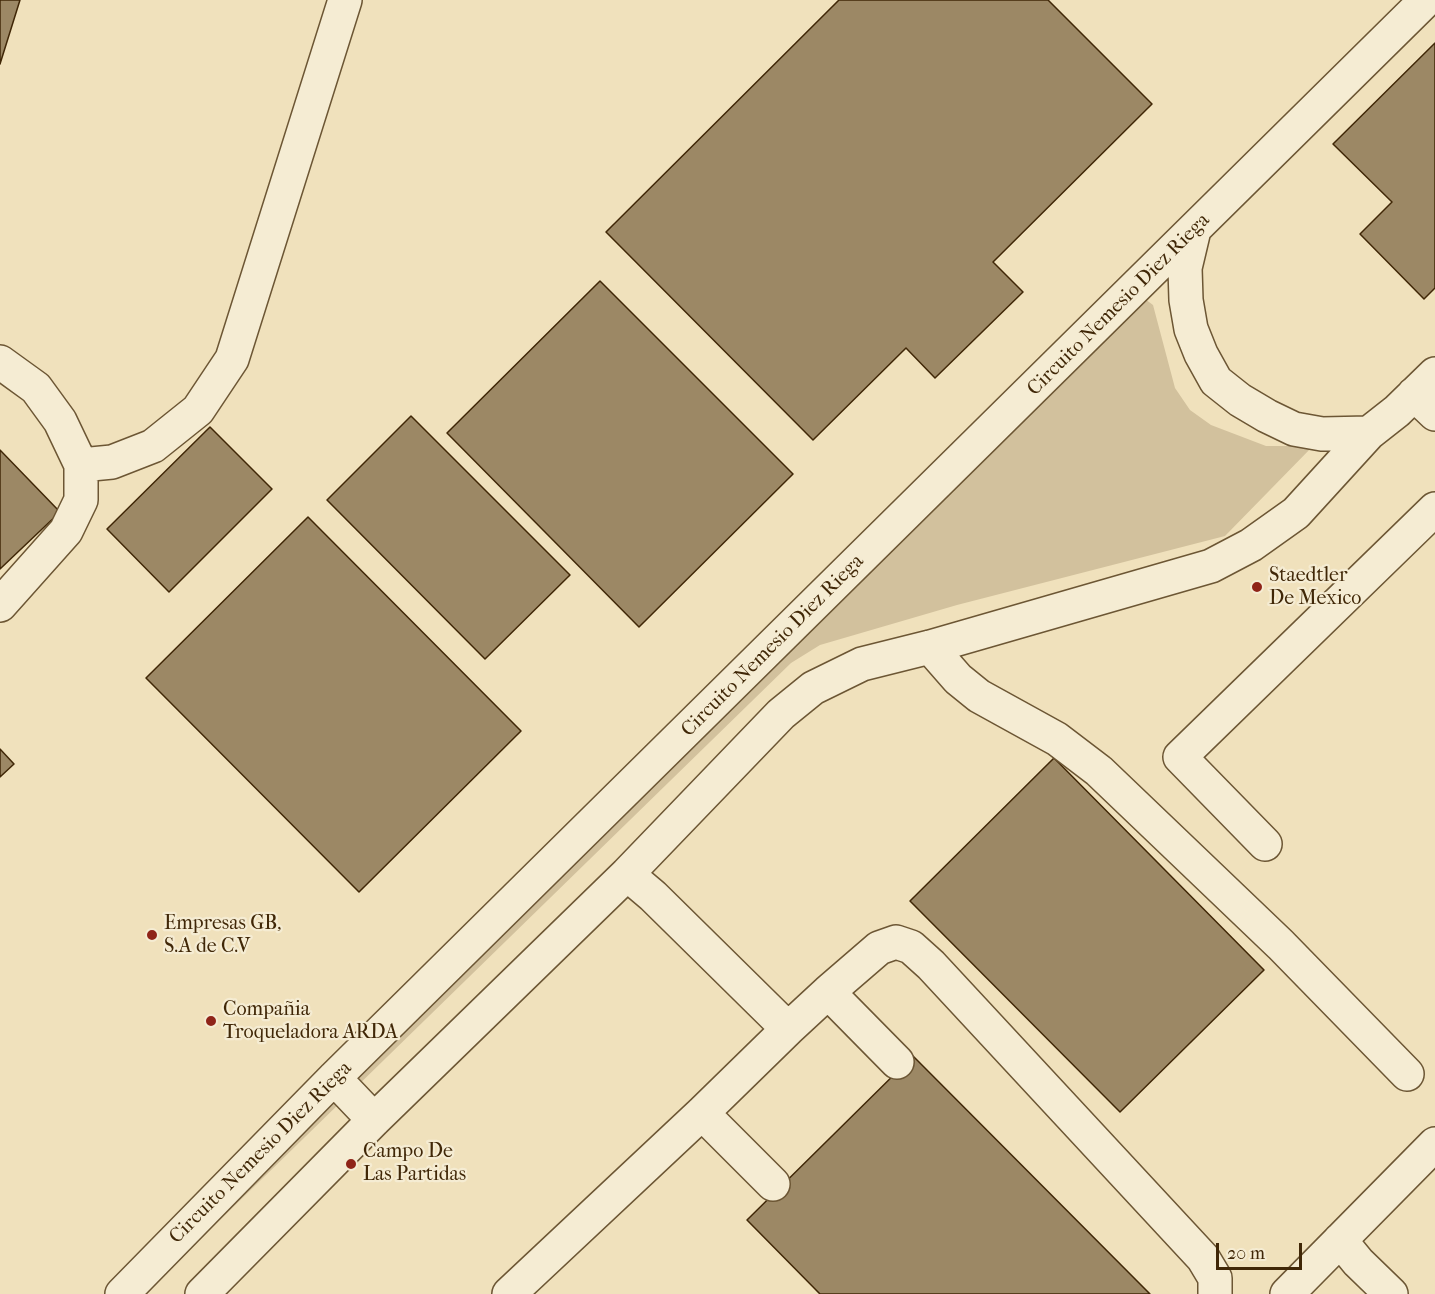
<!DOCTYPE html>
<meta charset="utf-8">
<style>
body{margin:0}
#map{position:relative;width:1435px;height:1294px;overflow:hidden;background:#f0e1bc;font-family:"IM FELL French Canon",serif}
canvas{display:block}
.scale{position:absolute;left:1216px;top:1243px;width:86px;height:27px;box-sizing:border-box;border:3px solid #402707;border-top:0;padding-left:8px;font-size:18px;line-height:21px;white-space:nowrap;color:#402707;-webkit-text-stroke:4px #f5ecd3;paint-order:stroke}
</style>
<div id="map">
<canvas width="1435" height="1294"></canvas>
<div class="scale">20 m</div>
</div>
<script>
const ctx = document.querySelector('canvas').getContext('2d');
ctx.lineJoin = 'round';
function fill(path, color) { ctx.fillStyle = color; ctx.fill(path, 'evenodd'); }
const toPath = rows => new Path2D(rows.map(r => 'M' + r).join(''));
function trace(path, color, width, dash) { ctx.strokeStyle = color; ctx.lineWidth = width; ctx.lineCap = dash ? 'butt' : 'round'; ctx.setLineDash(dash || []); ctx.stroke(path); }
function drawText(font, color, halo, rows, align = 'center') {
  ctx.font = font + ' "IM FELL French Canon",serif'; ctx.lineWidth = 4.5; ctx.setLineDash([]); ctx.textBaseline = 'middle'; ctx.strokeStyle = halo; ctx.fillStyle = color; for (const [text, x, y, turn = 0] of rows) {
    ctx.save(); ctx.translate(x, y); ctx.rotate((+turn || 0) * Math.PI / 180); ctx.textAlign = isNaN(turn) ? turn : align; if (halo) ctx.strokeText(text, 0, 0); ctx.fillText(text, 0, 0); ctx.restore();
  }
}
fill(toPath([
 [1141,296,1153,305,1175,388,1190,410,1211,425,1266,446,1313,446,1225,536,957,605,820,645,791,663,144,1294,1111,309]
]), '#d2c19d');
const building = toPath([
 [0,0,20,0,0,64,0,0],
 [839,0,1048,0,1152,104,993,262,1023,292,935,378,906,348,813,440,606,232,839,0],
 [1435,43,1435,288,1424,299,1360,234,1392,202,1333,144,1435,43],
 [600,281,793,474,639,627,447,433,600,281],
 [411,416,570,575,485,659,327,500,411,416],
 [210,427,272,489,169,592,107,529,210,427],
 [0,450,60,512,0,569,0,450],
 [308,517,521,731,359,892,146,678,308,517],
 [0,749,14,764,0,777,0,749],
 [1054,758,1264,970,1120,1112,910,901,1054,758],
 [913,1056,1150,1294,820,1294,747,1220,913,1056]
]);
fill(building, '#9c8865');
trace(building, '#402707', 1.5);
const minor = toPath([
 [1194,230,1185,268,1186,300,1191,329,1201,354,1216,381,1240,400,1267,416,1294,429,1322,434,1369,433],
 [0,362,36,388,60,421,81,465,81,500,66,531,0,605],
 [1414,394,1435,414],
 [81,465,112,462,153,446,198,410,232,359,345,0],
 [930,647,958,679,979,696,1057,739,1099,771,1281,945,1407,1074],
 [1265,844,1180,757,1435,509],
 [627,874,653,896,788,1029,828,992,897,1062],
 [828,992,879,948,896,942,911,947,931,965,1203,1258,1215,1278,1215,1294],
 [334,1078,374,1120],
 [702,1113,773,1184],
 [1340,1240,1358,1262,1391,1294],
 [122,1294,334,1078,1426,0],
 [202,1294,374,1120,627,874,781,714,813,688,862,664,930,647,1211,566,1251,545,1296,513,1369,433,1397,411,1435,374],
 [509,1294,702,1113,788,1029],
 [1287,1294,1435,1144]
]);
trace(minor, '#6c5634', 36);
trace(minor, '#f5ecd3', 33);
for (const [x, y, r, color] of [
 [1257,587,6,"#8f2418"],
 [152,935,6,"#8f2418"],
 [211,1021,6,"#8f2418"],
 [351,1164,6,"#8f2418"]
]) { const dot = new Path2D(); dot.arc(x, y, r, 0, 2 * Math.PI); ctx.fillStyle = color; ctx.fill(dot); trace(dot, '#f5ecd3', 2); }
drawText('20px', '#402707', '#f5ecd3', [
 ["Circuito Nemesio Diez Riega",1119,305,-45],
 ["Circuito Nemesio Diez Riega",773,646,-45],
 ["Circuito Nemesio Diez Riega",261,1153,-45]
]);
drawText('20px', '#402707', '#f5ecd3', [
 ["Staedtler",1269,576],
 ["De Mexico",1269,599],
 ["Empresas GB,",164,924],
 ["S.A de C.V",164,947],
 ["Compañia",223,1010],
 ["Troqueladora ARDA",223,1033],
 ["Campo De",363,1152],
 ["Las Partidas",363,1175]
], 'left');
</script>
